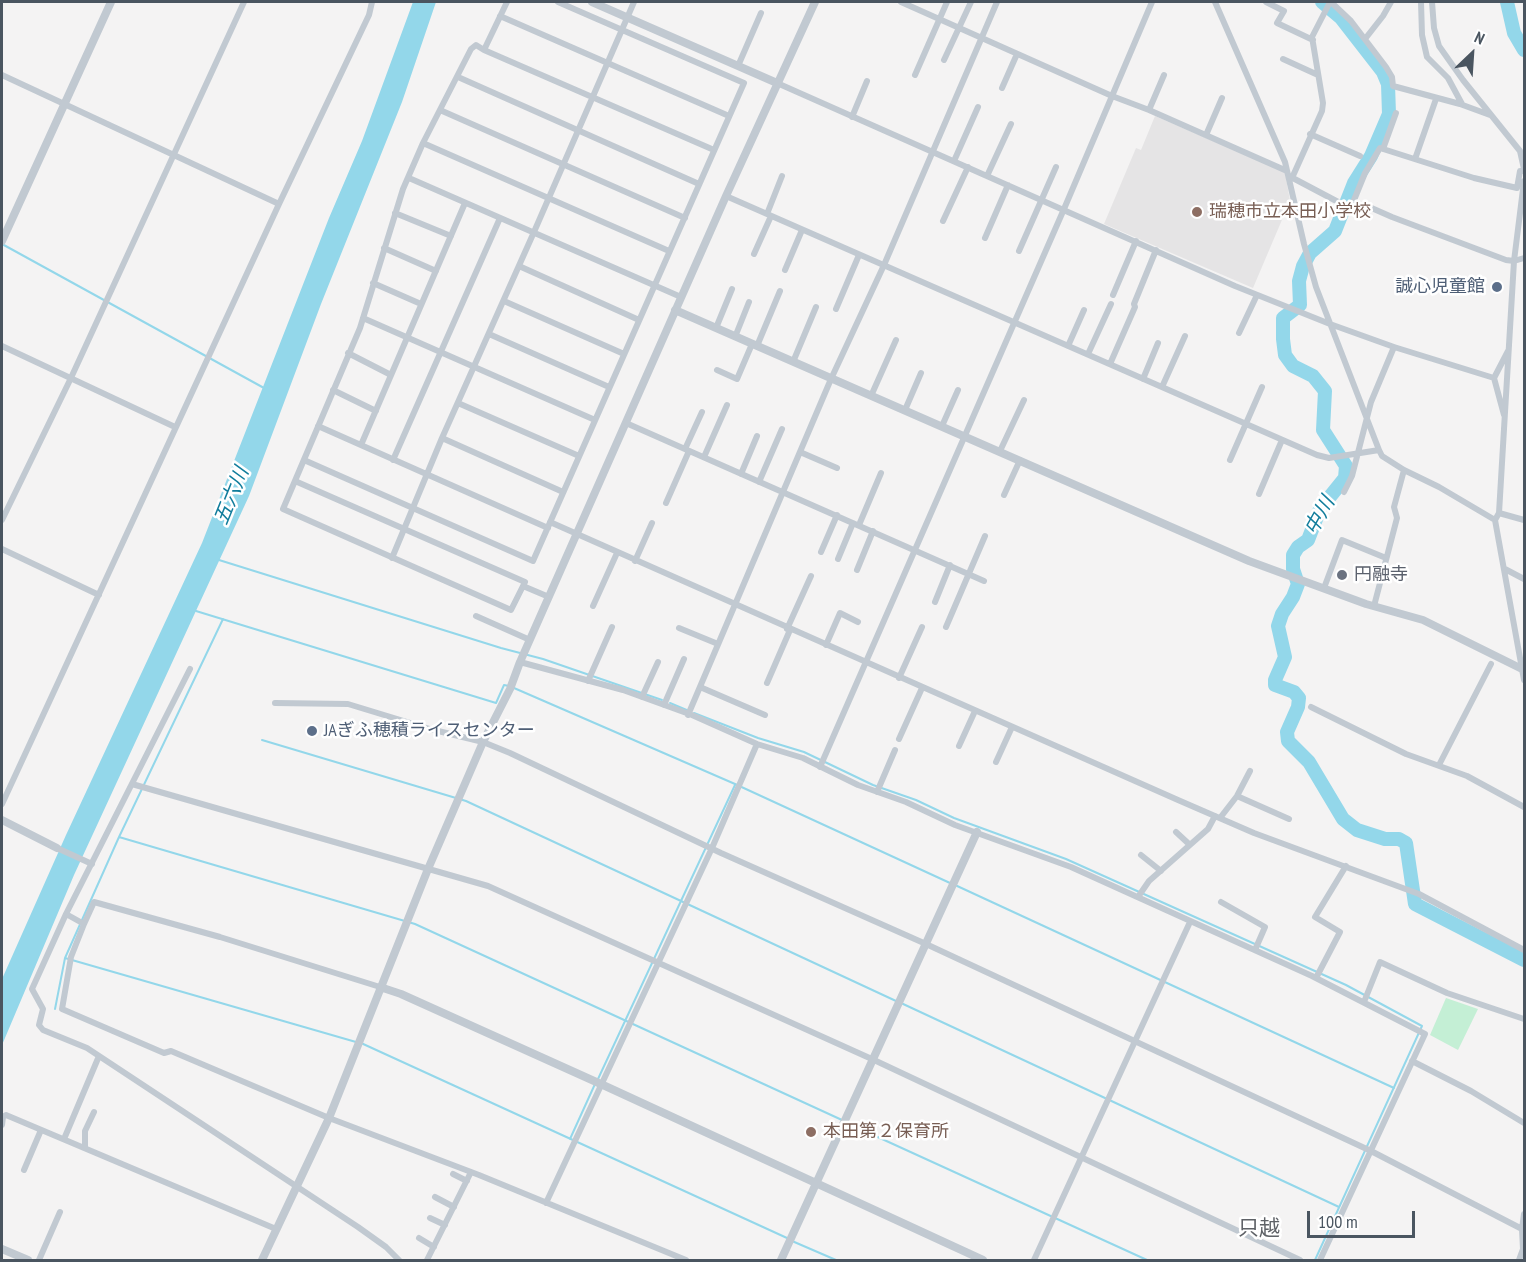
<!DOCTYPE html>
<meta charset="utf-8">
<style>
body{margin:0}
#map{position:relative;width:1526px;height:1262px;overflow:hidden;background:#f4f3f3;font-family:"PT Sans Narrow",sans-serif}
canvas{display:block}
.frame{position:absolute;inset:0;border:3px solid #4a5560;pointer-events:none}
.north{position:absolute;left:1442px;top:24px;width:60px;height:60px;-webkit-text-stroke:4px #fff;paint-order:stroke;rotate:25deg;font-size:16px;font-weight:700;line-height:24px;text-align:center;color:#4a5560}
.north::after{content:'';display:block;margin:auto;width:21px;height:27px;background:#4a5560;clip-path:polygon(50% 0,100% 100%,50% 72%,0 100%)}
.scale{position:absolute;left:1307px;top:1211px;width:108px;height:27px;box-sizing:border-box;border:3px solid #4a5560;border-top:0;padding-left:8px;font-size:18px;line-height:21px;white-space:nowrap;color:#4a5560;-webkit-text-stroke:4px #fff;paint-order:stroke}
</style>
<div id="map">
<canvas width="1526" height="1262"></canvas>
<div class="frame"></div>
<div class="north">N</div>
<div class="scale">100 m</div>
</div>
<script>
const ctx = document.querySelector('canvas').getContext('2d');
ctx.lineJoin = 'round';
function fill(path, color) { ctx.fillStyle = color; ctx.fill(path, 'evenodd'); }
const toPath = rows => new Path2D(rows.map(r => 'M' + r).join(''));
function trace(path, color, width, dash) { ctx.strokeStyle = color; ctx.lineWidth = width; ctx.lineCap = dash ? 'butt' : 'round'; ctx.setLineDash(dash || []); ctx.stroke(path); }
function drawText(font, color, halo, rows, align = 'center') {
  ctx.font = font + ' "PT Sans Narrow","Noto Sans JP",sans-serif'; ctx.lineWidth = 5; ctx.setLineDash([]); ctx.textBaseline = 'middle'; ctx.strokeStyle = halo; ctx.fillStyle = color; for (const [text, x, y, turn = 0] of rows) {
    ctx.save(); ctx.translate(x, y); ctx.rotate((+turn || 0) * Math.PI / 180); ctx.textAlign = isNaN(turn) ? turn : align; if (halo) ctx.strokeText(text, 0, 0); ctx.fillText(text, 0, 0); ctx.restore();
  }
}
fill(toPath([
 [1155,116,1285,172,1290,201,1253,288,1104,224,1136,148,1141,150]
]), '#e5e4e5');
fill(toPath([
 [1446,998,1478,1009,1458,1050,1430,1035]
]), '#c4efd5');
fill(toPath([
 [413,2,436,2,402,102,321,304,249,496,74,875,2,1045,2,979,66,835,202,543,329,218,362,141]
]), '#93d7ea');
trace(toPath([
 [2,244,264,388],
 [219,560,501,648,543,659,662,700],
 [196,611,496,703,504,685,509,686],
 [514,688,735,784,950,883],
 [670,703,689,711],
 [694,713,758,738,804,752,873,785,916,800,954,818,1066,859,1346,985,1422,1026,1315,1260],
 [262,740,466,801,896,1001],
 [119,837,415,924,842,1120],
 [955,885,1394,1088],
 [65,958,356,1042],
 [901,1003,1339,1207],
 [55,1009,65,958,119,837,223,619],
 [361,1043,787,1238],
 [598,1079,735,785],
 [847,1123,1147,1260],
 [570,1139,595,1084],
 [792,1241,836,1260]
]), '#93d7ea', 2);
trace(toPath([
 [1322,2,1341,18,1383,72,1388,84,1389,114,1371,156,1354,183,1335,231,1310,253,1303,266,1299,281,1300,305,1283,318,1283,339,1285,355,1293,366,1313,376,1325,391,1323,430,1346,466,1345,478,1320,509,1308,540,1298,547,1293,555,1293,569,1298,584,1293,597,1282,614,1278,626,1285,657,1275,680,1275,685,1294,692,1299,698,1298,707,1287,732,1288,741,1309,762,1343,819,1357,830,1385,839,1399,839,1406,843,1415,904,1524,960],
 [1507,2,1514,33,1524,50]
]), '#93d7ea', 14);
trace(toPath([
 [507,2,484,50,476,45,471,49,423,143,403,189,360,328,283,509,511,610,523,586],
 [901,2,1112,96,1149,110,1287,171],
 [1215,2,1285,162,1304,244,1316,287,1379,450,1382,456,1404,470,1439,487,1495,520],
 [1266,2,1284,11,1277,23,1313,40],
 [1331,2,1351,21,1386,67,1392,77,1393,86,1460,104,1490,115],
 [1421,2,1422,35,1427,57,1448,78,1462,104],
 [1432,2,1434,28,1439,46,1463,80,1520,151,1524,169],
 [500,16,729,116],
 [1365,39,1383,16,1391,2],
 [484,50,714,150],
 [1283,59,1318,75],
 [944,60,971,2],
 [738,66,761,13],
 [2,75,279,204],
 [915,75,947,2],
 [458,77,699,184],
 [777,83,1235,286,1330,324,1394,347,1494,378,1508,351],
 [1002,88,1017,54],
 [440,110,685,218],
 [1149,110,1164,75],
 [852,117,867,81],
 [1310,134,1360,156],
 [1206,135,1222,98],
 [423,143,669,251],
 [1383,149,1396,113],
 [1415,159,1436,99],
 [954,161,978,107],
 [987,176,1011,124],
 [1289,176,1342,204,1367,206,1392,217,1506,260,1514,261,1524,258],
 [409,178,681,297],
 [1292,178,1322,111,1323,103,1312,37,1330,2],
 [1524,181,1514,261,1499,513,1495,520,1524,680],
 [726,196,1317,455,1329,458,1379,450],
 [1352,205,1365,173,1380,148,1474,178,1517,188,1520,171,1524,171],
 [395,213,451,236],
 [767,214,782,176],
 [943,221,968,167],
 [985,238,1008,185],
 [384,248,436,271],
 [1019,251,1056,167],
 [754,254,771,216],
 [519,266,639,320],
 [785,270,802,230],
 [373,283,421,304],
 [1113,295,1136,241],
 [504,301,624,354],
 [836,309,859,255],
 [363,318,595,420],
 [716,328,732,289],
 [1239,333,1257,295],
 [489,334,609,387],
 [735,337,749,302],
 [2,346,175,427],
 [757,346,780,291],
 [1068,346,1084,310],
 [348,353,391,375],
 [1088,354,1111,304],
 [793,362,816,307],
 [1110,364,1135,307,1134,304,1156,250],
 [717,370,737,379,752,344],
 [1494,378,1504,415],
 [1143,379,1158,343],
 [1162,387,1185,336],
 [333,390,376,411],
 [871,396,896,340],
 [458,403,579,456],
 [905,410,921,373],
 [626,423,984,581],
 [318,426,548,528],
 [942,426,958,390],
 [442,438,563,492],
 [361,445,465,203],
 [685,449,702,412],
 [1000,451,1024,400],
 [800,452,837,468],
 [704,457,727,405],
 [304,460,533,561,744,83,558,2],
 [393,460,500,218],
 [1230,460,1262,387],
 [741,474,757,436],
 [295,481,525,582,523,586,549,597],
 [759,482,782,429],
 [1344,492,1352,476,1371,402,1394,347],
 [1259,494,1282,440],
 [1004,495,1020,460],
 [666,503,689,451],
 [1499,513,1524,520],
 [2,520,70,380,244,2],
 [550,522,1178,800,1254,833,1419,894,1524,950],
 [859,525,881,473],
 [2,549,99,595],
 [821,552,837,515],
 [392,558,442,438,534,232,634,2],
 [838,559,853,523],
 [635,561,652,523],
 [1505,569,1524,579],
 [857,570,873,531],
 [1324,588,1342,540,1386,558],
 [935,602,950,565],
 [593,606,617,553],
 [1374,606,1397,518,1394,507,1404,470],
 [476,616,530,640],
 [946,627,985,536],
 [679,628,718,644],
 [787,629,811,576],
 [826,645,840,613,858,622],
 [520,662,623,690,692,715,757,744,803,758,858,785,906,802,955,825,1071,867,1312,976,1425,1034,1320,1260],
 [190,669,66,914,32,989,43,1009,39,1025,43,1030,87,1048,358,1227,386,1247,399,1260],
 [899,678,922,627],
 [588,681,612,627],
 [767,683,790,630],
 [700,687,765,715],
 [642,697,658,662],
 [275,703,348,704,430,729,483,742,510,753,721,853,926,944,1371,1151,1522,1229],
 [664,705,684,659],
 [1311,707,1406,754,1467,776,1524,807],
 [688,715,831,379,884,265,997,2],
 [899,739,922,688],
 [959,746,975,711],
 [996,762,1012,727],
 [1439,765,1491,664],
 [820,767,1064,209,1152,2],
 [132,784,488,886,874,1060,1300,1260],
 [877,792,895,750],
 [1237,796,1289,819],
 [2,804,279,204,369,15,372,2],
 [1220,818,1237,796,1250,771],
 [1176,832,1190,845],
 [57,848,92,864],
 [1141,855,1161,871],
 [1138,897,1149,881,1208,829,1215,816],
 [1221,902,1265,927,1255,950],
 [66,914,84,924,94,902,220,937,380,987],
 [84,924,71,957,62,1009,164,1053,171,1051,329,1118,479,1175,686,1260],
 [1316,978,1340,932,1315,917,1346,866],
 [1364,1002,1380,962,1447,993,1524,1019],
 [1412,1061,1471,1091,1524,1123],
 [2,1125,3,1117,6,1115,276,1229],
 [64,1139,99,1056],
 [85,1148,85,1131,94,1112],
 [24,1170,41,1130],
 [453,1174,467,1181],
 [435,1197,454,1207],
 [546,1203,712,848,757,744],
 [430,1218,445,1225],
 [419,1238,434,1247],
 [39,1260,60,1212],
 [427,1260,471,1172],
 [1034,1260,1190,922],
 [1519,1260,1523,1249,1522,1229,1524,1214]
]), '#c1c9d1', 6);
trace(toPath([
 [592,2,777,83],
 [2,241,111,2],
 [675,310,1249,561,1366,604,1423,620,1524,670],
 [2,820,57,848],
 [380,987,401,994,603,1085,983,1260],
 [2,1249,28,1260],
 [262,1260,329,1118,428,869,483,742,510,689,520,662,726,196,815,2],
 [781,1260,977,832]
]), '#c1c9d1', 8);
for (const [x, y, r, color] of [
 [1197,212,6,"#8d6e63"],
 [1497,287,6,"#5c6f8a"],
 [1342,575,6,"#6b7280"],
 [312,731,6,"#5c6f8a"],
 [811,1132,6,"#8d6e63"]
]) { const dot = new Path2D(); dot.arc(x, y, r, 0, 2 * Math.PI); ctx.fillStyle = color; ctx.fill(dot); trace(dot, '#fff', 2); }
drawText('18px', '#785e54', '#fff', [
 ["瑞穂市立本田小学校",1209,212],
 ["本田第２保育所",823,1132]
], 'left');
drawText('18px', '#4e5e75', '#fff', [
 ["誠心児童館",1485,287],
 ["JAぎふ穂積ライスセンター",324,731,"left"]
], 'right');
drawText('18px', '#5b616d', '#fff', [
 ["円融寺",1354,575]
], 'left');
drawText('italic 20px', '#117d9c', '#fff', [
 ["五六川",232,496,-68],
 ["中川",1320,516,-61]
]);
drawText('21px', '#5f6267', '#fff', [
 ["只越",1259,1229]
]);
</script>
